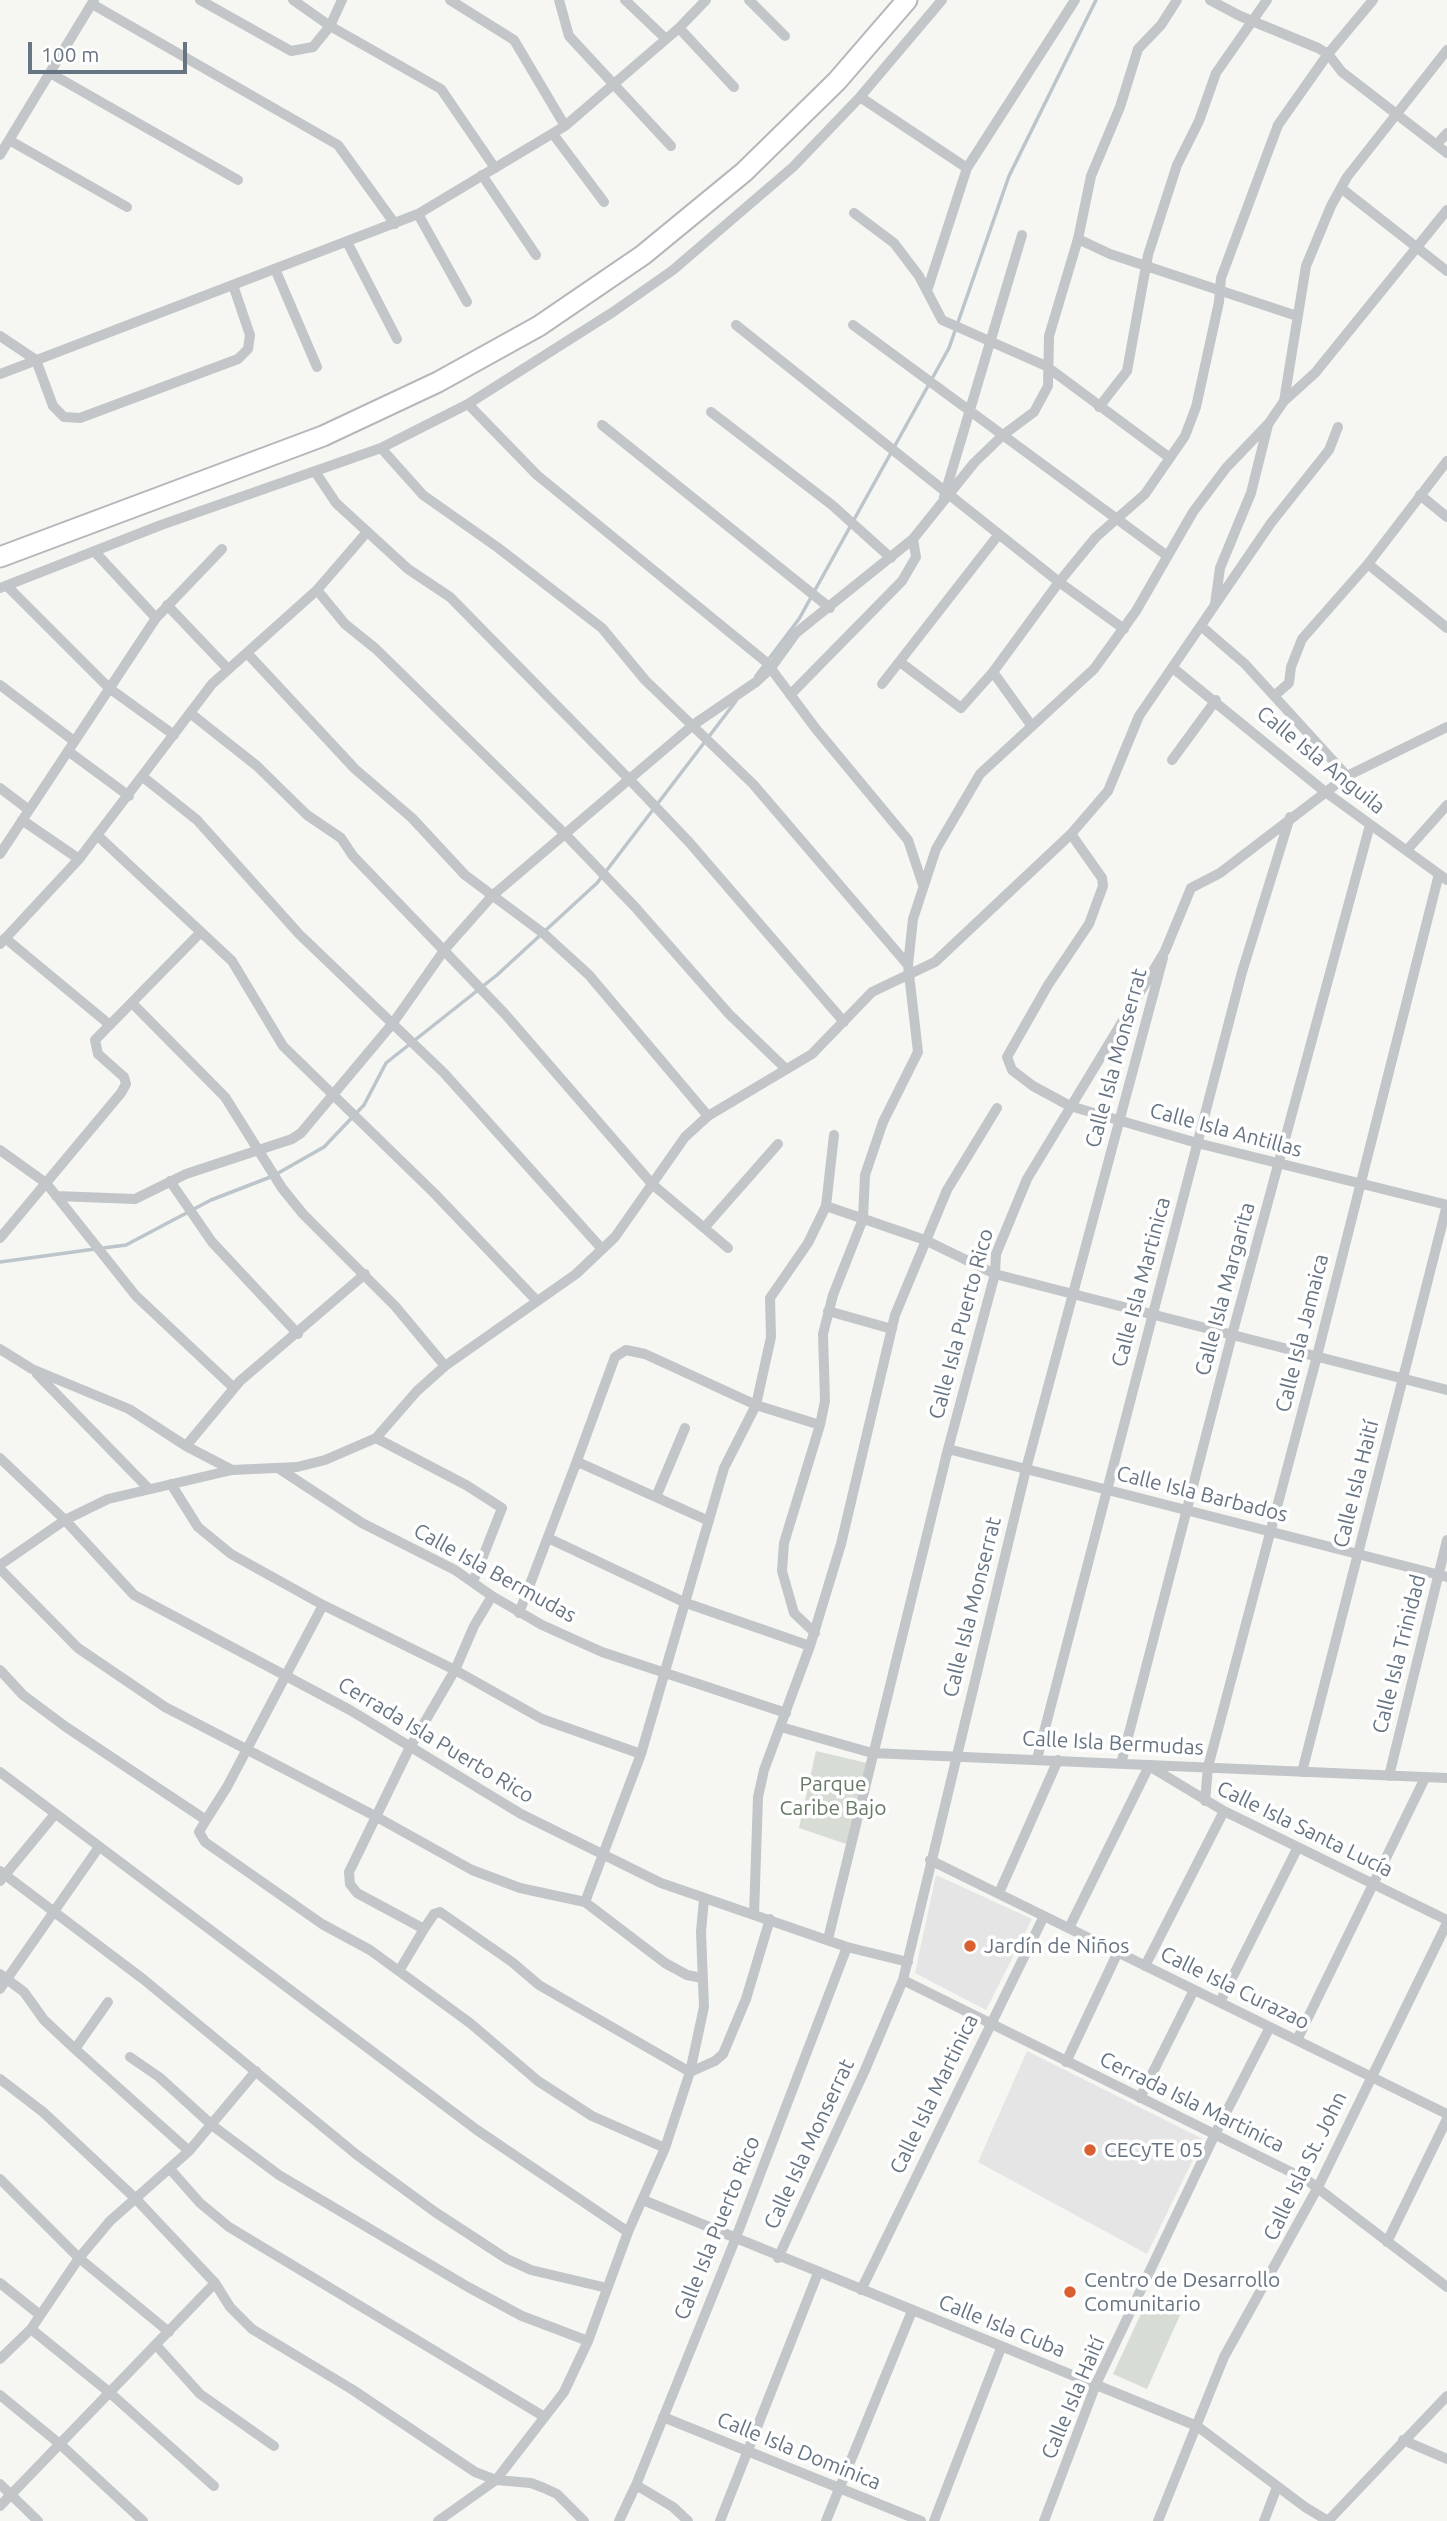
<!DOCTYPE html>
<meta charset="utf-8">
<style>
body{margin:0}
#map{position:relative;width:1447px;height:2521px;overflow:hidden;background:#f6f6f3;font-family:Ubuntu,sans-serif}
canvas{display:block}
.scale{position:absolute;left:28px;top:42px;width:159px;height:32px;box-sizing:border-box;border:4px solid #677583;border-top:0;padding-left:9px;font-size:21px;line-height:24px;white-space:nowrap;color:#677583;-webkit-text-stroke:5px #fff;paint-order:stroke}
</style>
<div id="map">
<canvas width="1447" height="2521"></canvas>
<div class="scale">100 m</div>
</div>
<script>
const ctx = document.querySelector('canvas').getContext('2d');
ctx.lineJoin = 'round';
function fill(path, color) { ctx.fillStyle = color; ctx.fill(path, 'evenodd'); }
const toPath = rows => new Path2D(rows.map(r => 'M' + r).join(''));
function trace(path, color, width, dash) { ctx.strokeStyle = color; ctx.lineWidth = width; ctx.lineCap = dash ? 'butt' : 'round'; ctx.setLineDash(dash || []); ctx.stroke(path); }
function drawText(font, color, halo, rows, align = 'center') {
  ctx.font = font + ' Ubuntu,sans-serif'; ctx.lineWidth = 7; ctx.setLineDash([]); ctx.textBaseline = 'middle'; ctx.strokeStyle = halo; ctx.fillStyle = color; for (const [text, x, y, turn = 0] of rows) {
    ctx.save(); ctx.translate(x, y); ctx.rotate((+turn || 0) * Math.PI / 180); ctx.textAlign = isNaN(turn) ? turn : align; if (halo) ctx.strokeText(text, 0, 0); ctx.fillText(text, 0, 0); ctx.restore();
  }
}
fill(toPath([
 [936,1875,1032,1919,986,2010,915,1973],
 [1027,2051,1203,2139,1147,2254,978,2162]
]), '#e4e5e4');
fill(toPath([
 [816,1751,867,1763,849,1845,799,1828],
 [1146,2303,1181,2313,1147,2389,1113,2374]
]), '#d7ddd4');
trace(toPath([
 [756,676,799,619,949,348,1009,176,1096,0],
 [103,1248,126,1245,211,1200,273,1176,324,1147,364,1105,386,1063,497,975,597,883,736,701],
 [0,1262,95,1249]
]), '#bcc5ca', 3.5);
const motorway = toPath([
 [0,557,323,436,438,382,539,326,643,255,744,172,837,81,907,0]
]);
trace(motorway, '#b5b8bb', 23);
trace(toPath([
 [200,0,291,51,313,47,330,26,342,0],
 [293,0,330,26,441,89,495,168],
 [450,0,514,40,565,126],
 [559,0,569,36,671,146],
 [625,0,666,39],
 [749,0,785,36],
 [1210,0,1240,16,1318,48,1328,54,1342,72,1447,153],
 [92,4,338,145,395,224],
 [679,28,734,87],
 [50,73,238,180],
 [860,97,967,168],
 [553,134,604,202],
 [9,140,127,207],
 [1437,144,1447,133],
 [0,155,94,0],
 [482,175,536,255],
 [1341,188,1447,271],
 [854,213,894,243,919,276,942,320,1046,366,1170,458],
 [418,214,467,302],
 [1078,239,1110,254,1297,316],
 [347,242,397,339],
 [275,269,317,367],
 [927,291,967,168,1075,0],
 [736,325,1059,582,993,672,961,708,900,662],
 [853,325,1166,555],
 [0,336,36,360,53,406,64,417,80,418,238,359,248,349,250,335,233,285],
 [0,374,418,214,565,126,679,28,706,0],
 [1284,401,1306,266,1331,206,1347,177,1447,50],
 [468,404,537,475,766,662,816,729,908,840,923,885],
 [1099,407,1127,371,1148,255,1177,165,1199,121,1216,73,1267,0],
 [711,412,832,505,891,558],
 [602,425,830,608],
 [381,448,423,495,497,547,602,628,645,680,753,784,908,965],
 [316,473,336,503,408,569,450,597,629,779,689,842,844,1022],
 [1420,495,1447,517],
 [944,497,1022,235],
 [94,551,156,618],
 [1368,564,1447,628],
 [7,586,109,688,174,735],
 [0,588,161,525,381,448,468,404,613,312,673,270,793,167,860,97,942,0],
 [317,590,345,624,376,649,564,833,635,907,729,1014,786,1069],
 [1215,604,1220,568,1251,493,1268,425],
 [167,605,228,669],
 [1201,626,1245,664,1347,776],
 [1124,629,1059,582,1096,537,1145,494,1185,436,1196,407,1219,302,1221,278,1278,125,1328,54,1373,0],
 [247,653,355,769,412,818,465,875,543,933,589,975,708,1116],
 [1173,668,1324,791,1447,880],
 [993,672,1031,725],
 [882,684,999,534],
 [0,685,74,741],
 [790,695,902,581,916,557,913,539],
 [1274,696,1289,683,1291,667,1302,639,1368,564,1447,461],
 [190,713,257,766,307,815,341,838,353,856,505,1014,652,1184,728,1248],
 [68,751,129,796],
 [1172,760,1216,700],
 [143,777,197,820,299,934,444,1073,602,1249],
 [0,788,29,810],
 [22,820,79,859],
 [97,835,232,961,283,1046,435,1194,537,1301],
 [1407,850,1447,805],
 [0,854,156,618,222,549],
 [5,938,110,1025],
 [0,944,79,859,212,684,317,590,367,532],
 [132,1003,225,1097,282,1188,303,1214,395,1306,445,1366],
 [0,1150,46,1183,136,1296,234,1388],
 [170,1181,212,1242,298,1334],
 [56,1196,135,1199,186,1174,292,1139,301,1133,393,1023,445,949,492,896,693,725,756,682,770,669,796,633,913,539,974,463,1003,435,1034,412,1048,386,1049,336,1078,239,1091,176,1120,107,1138,49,1161,25,1177,0],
 [826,1206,925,1240,995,1274,1447,1390],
 [704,1228,778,1144],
 [0,1238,121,1093,126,1084,124,1077,98,1054,95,1040,201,932],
 [828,1311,892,1329],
 [0,1349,32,1369,129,1409,186,1446,232,1470],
 [37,1374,148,1488],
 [376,1438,466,1485,502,1508,473,1582],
 [186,1446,240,1381,365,1274],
 [948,1449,1447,1577],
 [0,1458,65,1520,134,1595,350,1710,521,1814,661,1883,847,1947,908,1962],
 [575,1466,615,1357,626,1350,645,1354,756,1405,820,1425],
 [278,1468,362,1523,455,1570,492,1596,542,1625,602,1652,786,1713],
 [171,1484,198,1527,231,1554,323,1605,455,1670,542,1719,641,1754],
 [656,1497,685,1428],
 [548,1538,686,1603,810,1646],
 [0,1565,65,1520,108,1499,232,1470,297,1467,325,1460,376,1438,417,1391,445,1366,576,1274,615,1237,685,1137,708,1116,812,1054,872,992,935,962,1071,834],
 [0,1569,78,1648,165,1707,375,1816,472,1870,520,1888,585,1902,665,1963,687,1975,702,1978],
 [519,1613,575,1466,580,1463,709,1521],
 [815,1633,794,1613,782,1571,784,1543,820,1425,825,1401,823,1334,833,1295,863,1219,865,1175,883,1122,918,1052,908,965,913,919,936,849,980,774,1094,669,1136,611,1193,512,1226,468,1269,423,1284,401,1315,373,1447,210],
 [0,1670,23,1695,66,1727,206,1820,199,1832,205,1842,322,1924,370,1950,470,2023,538,2081,592,2116,665,2148],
 [781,1727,872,1753,1447,1778],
 [1037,1759,1242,972,1290,817],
 [1121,1764,1232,1335,1370,825],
 [0,1772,477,2130,628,2232],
 [1302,1772,1403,1378,1447,1205,1197,1143,1070,1106,1033,1086,1012,1070,1007,1057,1048,985,1089,924,1103,886,1102,878,1071,834,1108,791,1139,716,1271,523,1329,450,1338,427],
 [1389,1776,1447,1540],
 [1205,1801,1208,1767,1317,1356,1439,874],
 [206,1820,227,1787,323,1605],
 [930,1860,1447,2114],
 [0,1871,143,1979,357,2155,435,2212,507,2259,531,2270,607,2288],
 [0,1881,55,1814],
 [999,1893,1058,1760],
 [585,1902,641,1754,724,1468,756,1405,771,1337,770,1298,808,1243,826,1206,834,1135],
 [754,1915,758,1797,764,1770,810,1646,841,1544,895,1315,947,1190,997,1108],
 [1069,1928,1149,1766,1224,1811,1447,1920],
 [424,1929,357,1893,350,1884,349,1872,409,1749,455,1670,474,1626,492,1596],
 [828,1939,948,1449,995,1274,996,1254,1027,1179,1165,951,1191,888,1220,873,1347,776,1447,727],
 [1145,1966,1224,1811],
 [399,1971,424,1929,434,1914,440,1912,512,1962,539,1985,690,2072],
 [0,1974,24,1992,44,2020,75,2049,189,2151],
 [903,1980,1307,2180,1447,2287],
 [0,1989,99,1847],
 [1220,2002,1298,1847],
 [1297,2040,1425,1778],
 [75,2049,108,2002],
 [130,2057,159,2077,213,2126,279,2175,468,2287,522,2316,588,2341],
 [1066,2062,1118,1952],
 [690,2072,715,2061,723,2054,746,1999,770,1919],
 [0,2079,43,2112,136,2199,215,2283,230,2307,252,2329,353,2390,475,2472,496,2480,531,2483,544,2488,557,2494,584,2521],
 [1140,2098,1194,1990],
 [170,2169,200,2203,229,2227,543,2416],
 [0,2179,79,2258,169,2332],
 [643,2200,1197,2426,1305,2507,1328,2521],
 [1387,2242,1447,2119],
 [778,2258,865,2070,903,1980,1026,1469,1163,958],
 [0,2283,40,2315],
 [861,2290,1044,1916],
 [31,2329,109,2392,214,2486],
 [156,2345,200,2394,274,2446],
 [0,2359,31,2329,79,2258,110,2221,189,2151,256,2071],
 [0,2395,61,2445,143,2521],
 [663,2417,921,2521],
 [1403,2440,1447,2459],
 [0,2484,38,2521],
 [636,2485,673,2507,688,2521],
 [0,2506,215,2283],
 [438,2521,496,2480,564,2392,588,2341,628,2232,665,2148,690,2072,704,2007,701,1932,704,1899],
 [619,2521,636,2485,735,2240,847,1947],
 [720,2521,818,2273],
 [826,2521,912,2311],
 [934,2521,1001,2348],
 [1044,2521,1096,2384,1215,2134,1270,2027],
 [1158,2521,1224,2357,1318,2187,1447,1923],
 [1264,2521,1277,2487],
 [1328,2521,1447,2396]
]), '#c2c6c9', 10);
trace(motorway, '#fff', 19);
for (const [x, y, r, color] of [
 [970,1946,7,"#db602f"],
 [1090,2150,7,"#db602f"],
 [1070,2292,7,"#db602f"]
]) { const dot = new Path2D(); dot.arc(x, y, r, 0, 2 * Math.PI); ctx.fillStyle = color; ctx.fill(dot); trace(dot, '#fff', 2.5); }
drawText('21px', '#677583', '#fff', [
 ["Calle Isla Anguila",1321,760,39],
 ["Calle Isla Monserrat",1116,1058,-75],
 ["Calle Isla Antillas",1226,1130,15],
 ["Calle Isla Martinica",1141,1282,-75],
 ["Calle Isla Margarita",1225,1289,-75],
 ["Calle Isla Puerto Rico",961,1324,-75],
 ["Calle Isla Jamaica",1302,1333,-76],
 ["Calle Isla Haití",1356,1484,-76],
 ["Calle Isla Barbados",1202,1494,14],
 ["Calle Isla Bermudas",495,1573,29],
 ["Calle Isla Monserrat",972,1607,-76],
 ["Calle Isla Trinidad",1399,1654,-76],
 ["Cerrada Isla Puerto Rico",436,1740,31],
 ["Calle Isla Bermudas",1113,1743,3],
 ["Calle Isla Santa Lucía",1305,1829,26],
 ["Calle Isla Curazao",1235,1988,26],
 ["Calle Isla Martinica",934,2094,-64],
 ["Cerrada Isla Martinica",1192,2102,26],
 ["Calle Isla Monserrat",809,2144,-65],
 ["Calle Isla St. John",1305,2166,-64],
 ["Calle Isla Puerto Rico",717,2228,-68],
 ["Calle Isla Cuba",1002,2326,22],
 ["Calle Isla Haití",1073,2398,-67],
 ["Calle Isla Dominica",799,2451,22]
]);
drawText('21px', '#687a65', '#fff', [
 ["Parque",833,1784],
 ["Caribe Bajo",833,1808]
]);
drawText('21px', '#677583', '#fff', [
 ["Jardín de Niños",984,1946],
 ["CECyTE 05",1104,2150],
 ["Centro de Desarrollo",1084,2280],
 ["Comunitario",1084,2304]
], 'left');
</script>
